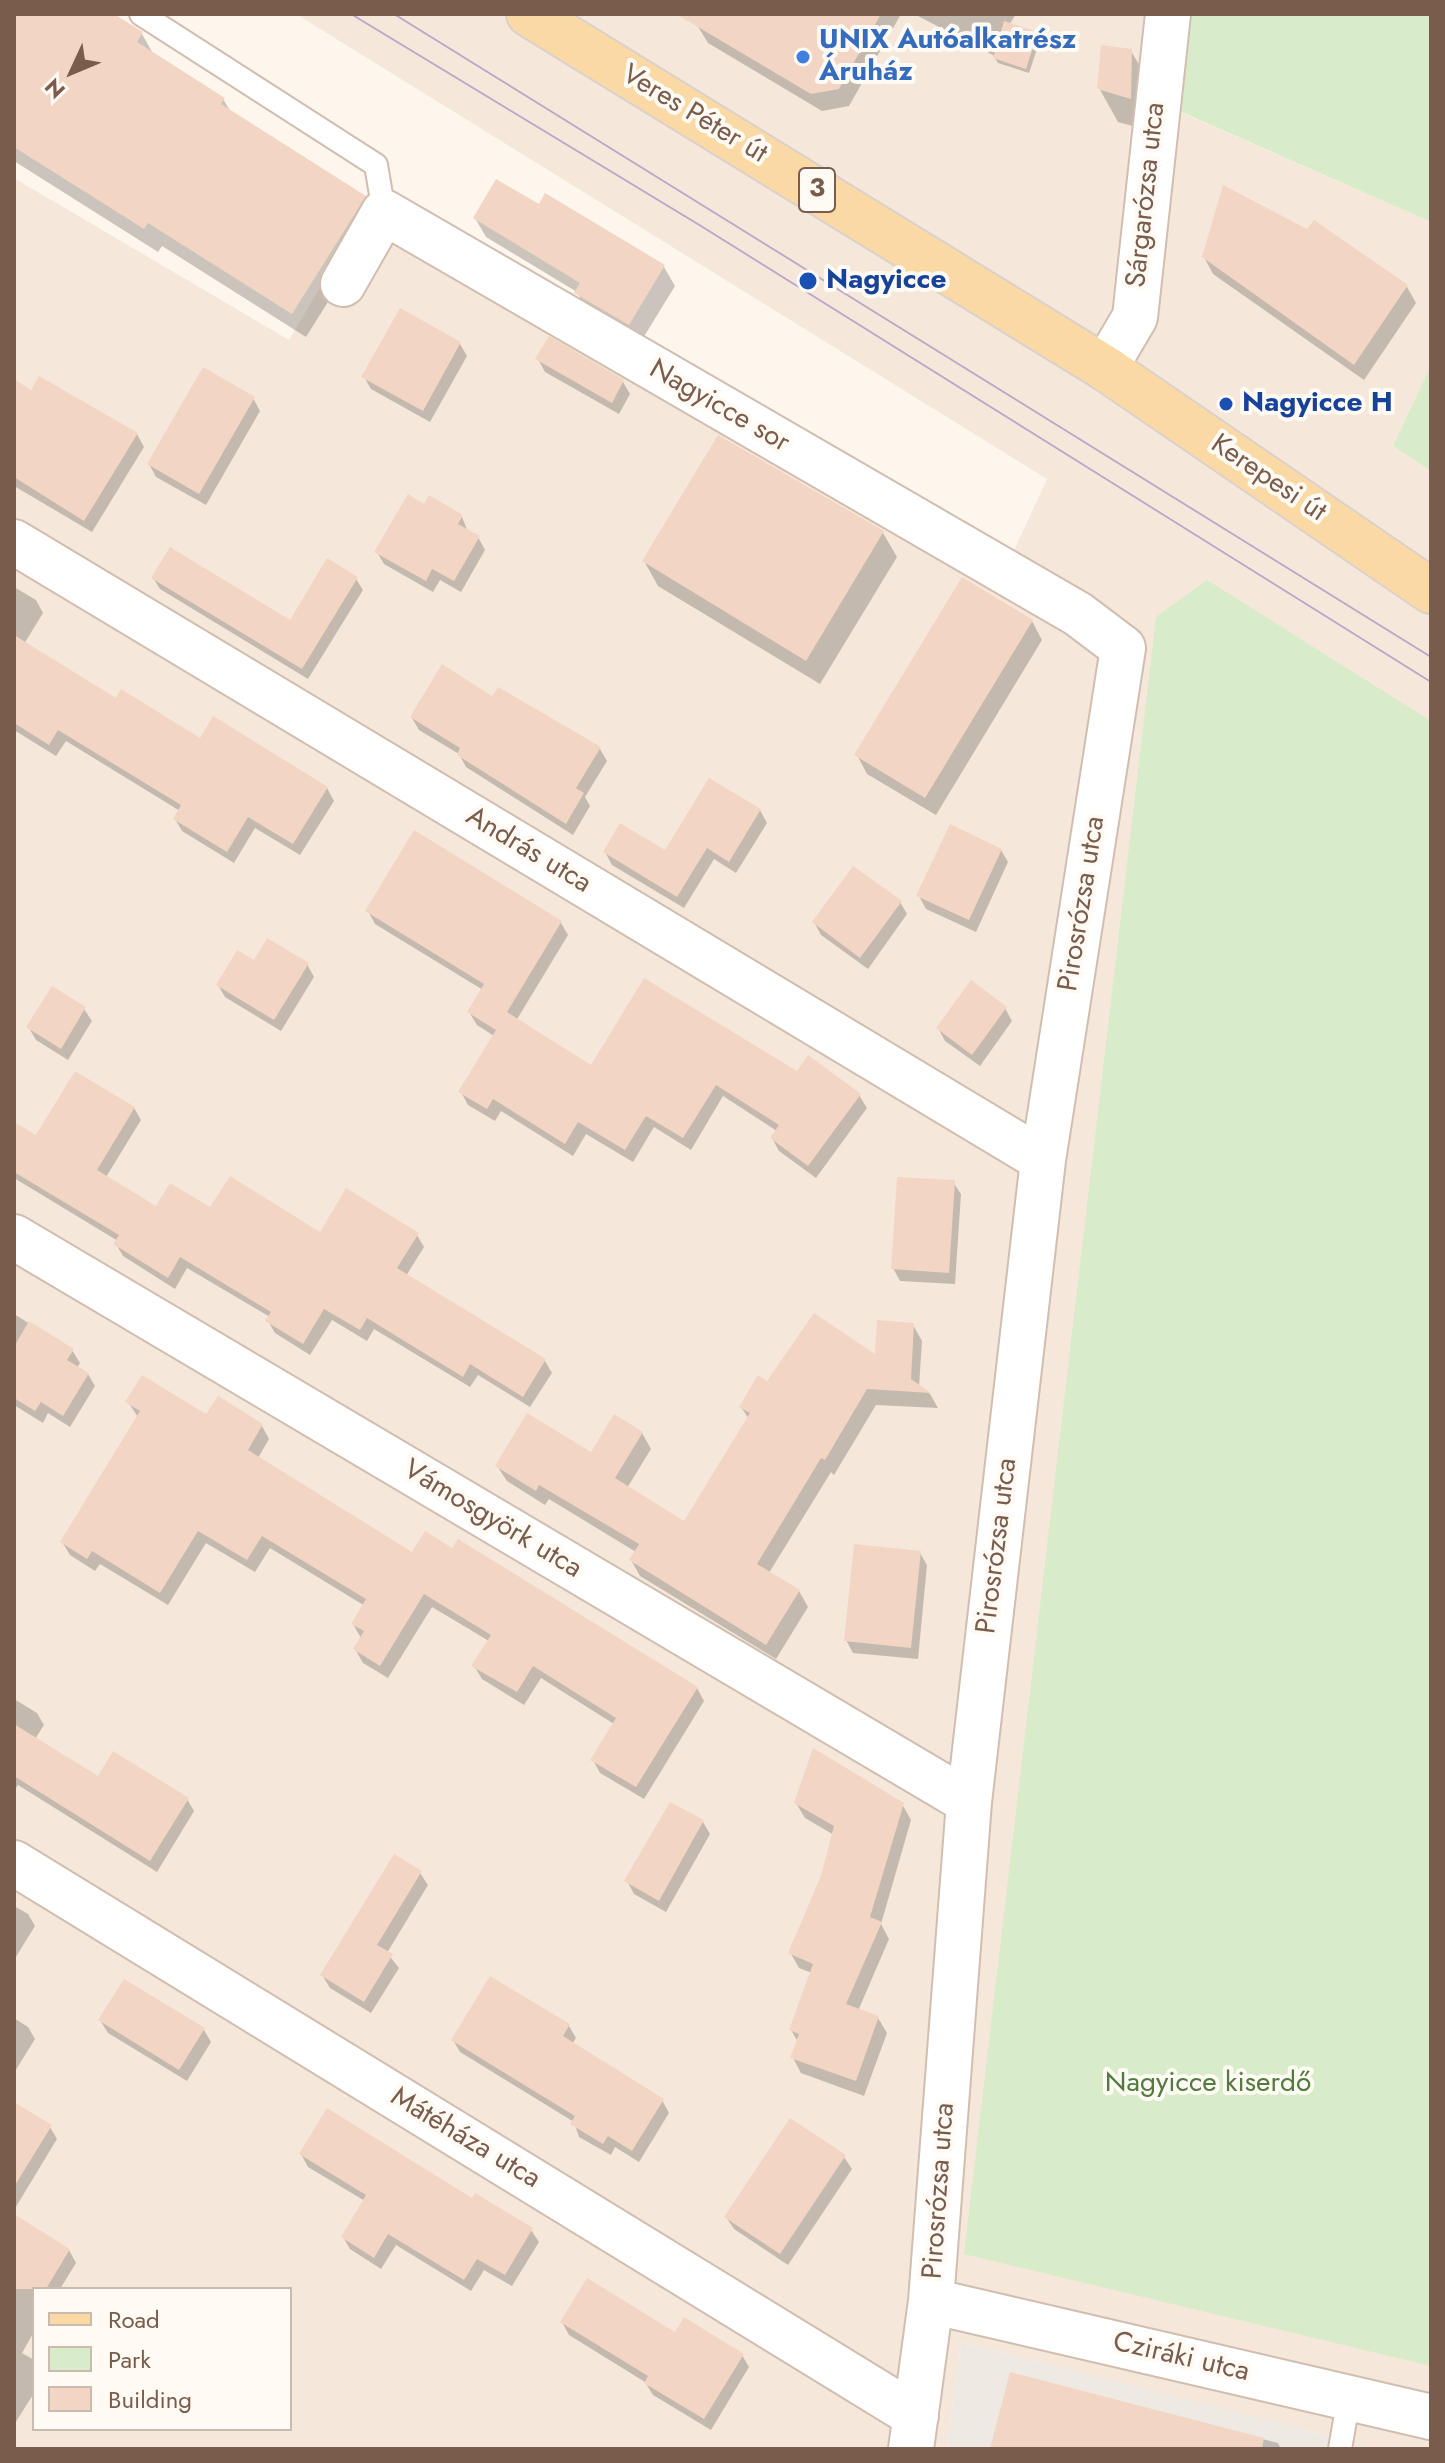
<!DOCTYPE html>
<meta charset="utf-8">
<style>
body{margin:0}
#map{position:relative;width:1445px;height:2463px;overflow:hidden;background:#fdf6ec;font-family:Jost,sans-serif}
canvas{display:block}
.frame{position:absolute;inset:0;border:16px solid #7a5c4d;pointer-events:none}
.legend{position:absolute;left:32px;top:2287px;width:260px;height:144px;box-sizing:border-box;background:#fffaf3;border:2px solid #cabbb1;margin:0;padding:10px 14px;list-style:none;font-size:24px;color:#7a5c4d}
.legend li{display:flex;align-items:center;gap:16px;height:40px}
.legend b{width:40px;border:2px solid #cabbb1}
.north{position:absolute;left:32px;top:32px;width:80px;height:80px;-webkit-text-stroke:6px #fffaf3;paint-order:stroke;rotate:226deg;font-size:22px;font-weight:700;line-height:32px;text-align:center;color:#7a5c4d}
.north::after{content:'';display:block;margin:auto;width:28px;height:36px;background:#7a5c4d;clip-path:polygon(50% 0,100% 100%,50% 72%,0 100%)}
</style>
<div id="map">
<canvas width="1445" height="2463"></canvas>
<div class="frame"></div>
<ul class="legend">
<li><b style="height:10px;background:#fbd9a5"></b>Road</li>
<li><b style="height:22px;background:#d8ecc9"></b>Park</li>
<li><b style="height:22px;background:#f3d5c3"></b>Building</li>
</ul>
<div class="north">N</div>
</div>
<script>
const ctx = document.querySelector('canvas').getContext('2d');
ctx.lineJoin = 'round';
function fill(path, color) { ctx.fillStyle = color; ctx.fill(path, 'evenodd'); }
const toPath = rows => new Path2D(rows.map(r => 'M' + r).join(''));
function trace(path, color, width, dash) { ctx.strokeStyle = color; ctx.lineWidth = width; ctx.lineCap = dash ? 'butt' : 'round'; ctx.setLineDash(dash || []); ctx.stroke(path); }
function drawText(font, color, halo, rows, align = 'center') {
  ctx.font = font + ' Jost,sans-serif'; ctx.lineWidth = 8; ctx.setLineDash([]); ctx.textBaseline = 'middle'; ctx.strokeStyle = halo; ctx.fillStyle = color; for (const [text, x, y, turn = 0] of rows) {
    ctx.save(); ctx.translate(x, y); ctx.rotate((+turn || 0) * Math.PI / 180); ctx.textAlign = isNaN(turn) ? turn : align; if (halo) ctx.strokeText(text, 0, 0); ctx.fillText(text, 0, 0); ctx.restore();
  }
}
fill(toPath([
 [296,14,1183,14,1171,108,1431,222,1431,365,1393,446,1431,471,1431,2449,1379,2449,961,2342,947,2449,14,2449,14,178,289,340,380,186,1009,561,1047,479],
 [34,2289,290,2289,290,2429,34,2429]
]), '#f5e8da');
fill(toPath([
 [961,2342,1379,2449,947,2449]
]), '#efe9e4');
fill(toPath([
 [1183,14,1431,14,1431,222,1170,107],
 [1431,365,1431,471,1393,446],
 [1207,580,1431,721,1431,2366,964,2254,1156,617]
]), '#d8ecc9');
fill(toPath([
 [14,14,110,14,142,34,155,57,223,99,231,112,364,197,378,222,306,337,162,246,158,252,14,161],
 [704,14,901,14,849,106,822,111,708,43,697,25],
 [914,14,1016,14,1009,25,1036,34,1040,40,1029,73,998,63,993,55],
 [1131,51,1151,85,1150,131,1118,122,1099,88],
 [540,207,664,267,675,286,640,343,587,312,577,292,486,237,475,218],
 [1204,257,1407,287,1416,303,1364,380,1213,274],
 [460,344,467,356,430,422,371,389,364,377],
 [538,359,623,382,630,394,619,414,545,372],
 [14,382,32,392,137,434,144,447,92,532,14,486],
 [253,398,260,411,206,505,156,477,149,464],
 [425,507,462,517,468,532,478,537,485,550,461,592,440,580,433,592,384,564,377,552],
 [883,533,897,557,820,684,658,586,644,561],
 [153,578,290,623,356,579,363,590,308,679,160,589],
 [14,587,36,600,43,613,24,644,117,700,201,740,327,788,334,801,300,855,255,828,234,863,182,831,175,819,180,811,66,741,56,756,14,730],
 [1032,621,1042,640,936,815,867,774,857,755],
 [493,698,600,749,607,761,585,797,590,806,573,835,466,767,459,754,419,730,412,718],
 [760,810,767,823,736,873,714,859,684,908,612,865,605,852,666,853],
 [1001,850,1008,862,976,932,926,909,919,896],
 [900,902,907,914,868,969,821,935,814,922],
 [368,911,561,923,568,935,516,1021,592,1068,798,1073,859,1095,867,1108,816,1178,779,1151,772,1138,777,1131,723,1096,691,1150,654,1127,633,1162,586,1134,573,1156,501,1111,495,1121,468,1105,461,1092,494,1036,477,1025,469,1012,483,990,375,924],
 [307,964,314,977,281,1031,225,997,218,985],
 [1005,1008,1012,1021,980,1066,945,1041,938,1028],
 [84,1009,92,1021,68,1060,36,1040,29,1028],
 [134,1108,141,1120,106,1177,157,1208,211,1210,320,1234,417,1235,424,1247,406,1276,545,1361,552,1373,530,1407,478,1375,470,1387,374,1329,367,1341,332,1320,310,1355,275,1333,268,1321,270,1317,187,1268,175,1289,123,1256,116,1244,118,1241,14,1178,14,1124,36,1138],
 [953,1182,961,1194,955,1284,900,1281,893,1268],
 [14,1314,72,1350,80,1363,77,1368,88,1374,95,1386,70,1427,48,1413,43,1423,14,1405],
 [913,1325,922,1341,919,1387,930,1394,938,1408,876,1405,834,1475,831,1472,769,1573,799,1591,808,1607,776,1659,640,1576,631,1560,636,1552,549,1499,545,1505,507,1481,497,1466,591,1455,642,1433,651,1449,627,1488,685,1524,749,1419,741,1407,767,1383,877,1358],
 [128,1402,262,1426,269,1439,258,1458,413,1555,697,1688,704,1701,644,1799,600,1773,593,1760,614,1724,541,1678,524,1705,482,1679,474,1666,489,1641,432,1607,388,1678,363,1663,355,1649,361,1638,353,1624,365,1606,270,1548,255,1572,206,1543,168,1605,100,1564,95,1571,70,1555,62,1542,138,1417],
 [920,1553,927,1565,918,1659,853,1653,846,1640],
 [14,1699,37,1713,44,1725,35,1739,99,1779,187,1799,194,1811,157,1872,18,1785,14,1791],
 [796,1803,902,1804,911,1820,881,1924,889,1939,858,2011,878,2018,887,2033,864,2096,801,2073,793,2058,798,2042,791,2030,812,1973,799,1968,790,1952,823,1877,834,1835,805,1818],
 [703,1822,710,1834,666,1912,634,1894,627,1881],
 [420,1873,428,1885,387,1953,399,1968,371,2013,330,1988,322,1975],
 [14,1906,28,1914,35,1926,14,1960],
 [14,2018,28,2027,35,2039,14,2073],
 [100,2020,204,2030,211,2042,187,2081,108,2033],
 [569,2026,576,2038,572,2044,662,2100,669,2113,639,2162,615,2147,611,2155,579,2137,574,2122,460,2052,453,2040],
 [14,2105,50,2127,57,2139,14,2210],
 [301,2154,473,2200,531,2230,539,2242,512,2286,484,2270,471,2291,396,2245,381,2269,350,2249,343,2237,365,2201,308,2167],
 [844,2157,852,2169,788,2265,734,2229,726,2217],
 [14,2217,69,2250,76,2263,60,2289,34,2289,34,2332,22,2353,34,2360,34,2393,14,2425],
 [562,2322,676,2334,742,2355,749,2367,711,2430,653,2395,645,2382,569,2335],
 [1011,2375,1278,2443,1281,2449,996,2449]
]), '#0003');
fill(toPath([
 [14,14,114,14,143,32,137,42,225,98,221,104,366,196,292,314,148,223,144,229,14,147],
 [676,14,881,14,839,89,811,94],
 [1004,21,1038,32,1026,69,993,58],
 [1101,45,1132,49,1131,99,1097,89],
 [496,179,539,204,545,193,665,265,629,325,574,293,580,283,473,218],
 [1223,185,1307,229,1314,220,1408,285,1354,365,1202,257],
 [400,308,461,342,423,411,361,377],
 [549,336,624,380,612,403,535,359],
 [203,367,255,397,199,494,147,464],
 [39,376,138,433,84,521,14,477,14,379,31,390],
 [718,435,884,531,806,661,642,561],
 [408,494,424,504,429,495,463,515,458,524,480,536,454,581,432,569,426,581,374,552],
 [170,547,290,620,327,558,358,577,302,669,151,578],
 [962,577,1033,620,925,798,854,755],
 [14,635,116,698,121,689,200,738,213,716,328,787,293,844,248,817,227,852,173,819,181,805,58,730,49,745,14,723],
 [442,664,492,696,498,687,601,747,576,788,584,793,566,824,457,755,460,748,410,717],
 [709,778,761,809,729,862,707,848,677,897,603,852,620,823,665,850],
 [950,824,1002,849,969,920,916,896],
 [414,830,562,921,507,1012,591,1065,644,978,797,1071,808,1055,861,1094,808,1166,770,1138,779,1125,716,1085,683,1138,646,1116,625,1150,578,1122,565,1144,493,1099,487,1109,458,1092,496,1030,467,1012,484,984,365,911],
 [853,866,902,901,860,958,812,922],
 [267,938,309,963,274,1020,216,985,237,950,254,960],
 [971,980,1007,1007,972,1055,936,1028],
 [52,986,86,1007,61,1049,26,1027],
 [75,1071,135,1107,97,1170,156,1206,170,1183,210,1207,230,1176,320,1232,346,1188,419,1233,397,1268,546,1359,523,1397,470,1364,463,1377,367,1318,360,1330,324,1309,303,1344,265,1321,271,1312,180,1257,168,1278,113,1244,119,1235,14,1172,14,1122,36,1135],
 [897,1177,955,1180,949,1273,891,1269],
 [814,1313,875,1354,877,1320,914,1323,911,1379,931,1393,867,1389,825,1460,821,1458,757,1564,800,1590,766,1645,629,1560,639,1544,539,1485,536,1491,495,1466,527,1413,591,1452,614,1414,643,1432,615,1478,684,1521,750,1413,739,1407,758,1375,767,1381],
 [29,1321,74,1349,67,1360,89,1373,63,1416,41,1402,35,1411,14,1398,14,1347],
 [142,1375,206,1414,218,1396,263,1424,248,1450,412,1552,425,1531,452,1548,458,1539,698,1687,636,1787,590,1760,616,1718,533,1666,517,1692,471,1666,491,1635,424,1594,380,1666,353,1649,364,1631,351,1624,366,1599,262,1536,247,1560,198,1531,160,1593,92,1551,87,1559,60,1542,140,1411,125,1402],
 [854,1544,921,1551,911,1648,844,1641],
 [14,1724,98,1776,113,1751,189,1798,150,1861,14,1776],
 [813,1748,904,1803,870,1917,882,1922,846,2004,879,2016,856,2081,790,2058,799,2034,789,2030,813,1964,788,1953,821,1876,834,1826,794,1803],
 [670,1802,704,1820,659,1901,624,1881],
 [394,1854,422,1871,377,1945,393,1954,364,2002,320,1975],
 [490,1976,570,2024,563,2036,664,2099,632,2151,608,2136,603,2144,570,2124,575,2116,451,2040],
 [124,1979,205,2028,179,2070,98,2020],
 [14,2102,52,2125,14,2187],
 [327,2108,472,2198,475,2193,533,2228,505,2275,477,2259,464,2280,388,2234,374,2258,341,2237,366,2195,299,2154],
 [790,2118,846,2155,780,2254,724,2217],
 [14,2214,70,2249,46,2289,14,2289],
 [587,2278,675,2332,684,2317,744,2354,704,2419,644,2383,648,2376,560,2322],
 [1010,2372,1264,2438,1262,2449,990,2449]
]), '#f3d5c3');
const lane = toPath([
 [141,14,376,165,384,212],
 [1340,2449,1349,2397]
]);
const street = toPath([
 [343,284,384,212,1078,614,1123,648,1043,1160,969,1802,931,2301,911,2449],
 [1105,368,1135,317,1168,14],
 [14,542,1043,1160],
 [14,1237,969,1802],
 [14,1863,916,2416],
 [931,2301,1431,2417]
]);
const primary = toPath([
 [529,14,1105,368,1431,591]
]);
trace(lane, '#d1beb0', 26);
trace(street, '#d1beb0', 48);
trace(primary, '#dad1cd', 48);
trace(lane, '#fff', 22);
trace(street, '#fff', 44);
trace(primary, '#fbd9a5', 44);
trace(toPath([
 [351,14,701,226,1431,682],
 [394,14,1431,657]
]), '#b9a8c9', 2);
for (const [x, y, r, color] of [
 [803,57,8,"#3f7fe0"],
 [808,281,10,"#1a4fb4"],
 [1226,404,8,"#1a4fb4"]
]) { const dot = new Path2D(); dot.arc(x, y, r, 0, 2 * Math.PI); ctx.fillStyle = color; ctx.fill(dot); trace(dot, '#fffaf3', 3); }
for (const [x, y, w] of [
 [817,190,36]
]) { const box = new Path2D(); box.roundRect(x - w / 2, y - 22, w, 44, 6); ctx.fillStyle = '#fffaf3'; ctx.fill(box); trace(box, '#7a5c4d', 2); }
drawText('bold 26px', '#7a5c4d', null, [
 ["3",817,190]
]);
drawText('bold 28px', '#366cbe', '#fffaf3', [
 ["UNIX Autóalkatrész",819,41],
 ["Áruház",819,73]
], 'left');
drawText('28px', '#7a5c4d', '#fffaf3', [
 ["Veres Péter út",694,115,31],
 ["Sárgarózsa utca",1147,195,-84],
 ["Nagyicce sor",719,407,30],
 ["Kerepesi út",1268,479,34],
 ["András utca",528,851,31],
 ["Pirosrózsa utca",1083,904,-81],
 ["Vámosgyörk utca",492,1520,31],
 ["Pirosrózsa utca",998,1546,-83],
 ["Mátéháza utca",465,2139,31],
 ["Pirosrózsa utca",940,2191,-86],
 ["Cziráki utca",1181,2358,13]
]);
drawText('bold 28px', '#164399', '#fffaf3', [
 ["Nagyicce",826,281],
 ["Nagyicce H",1242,404]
], 'left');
drawText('28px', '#537a41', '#fffaf3', [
 ["Nagyicce kiserdő",1208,2084]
]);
</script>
